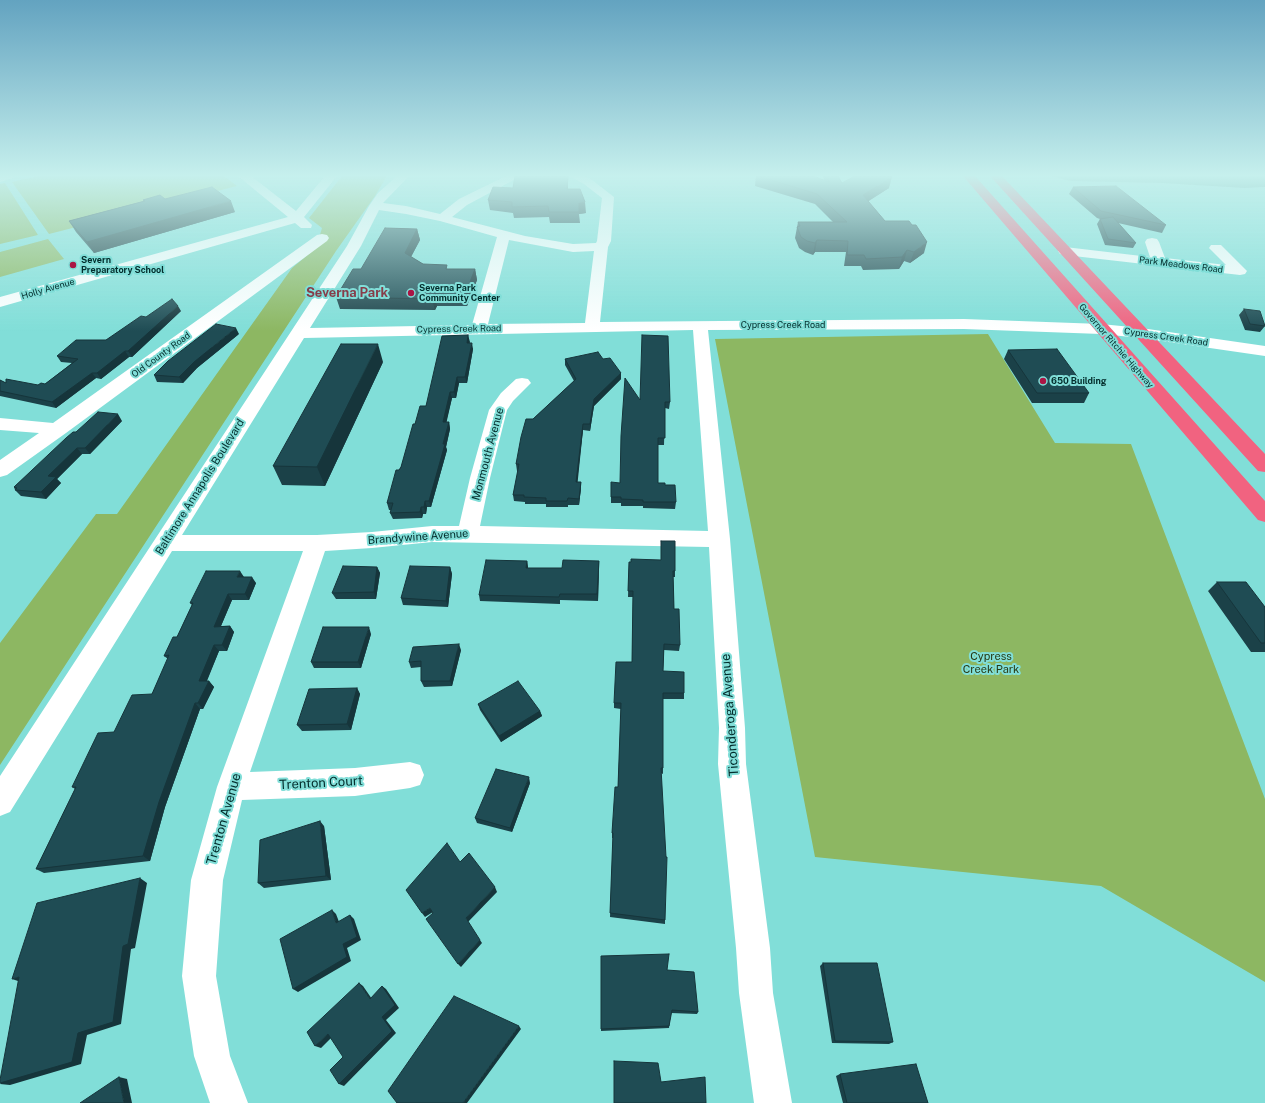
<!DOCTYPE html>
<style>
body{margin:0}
canvas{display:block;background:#81ded8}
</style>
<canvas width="1265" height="1103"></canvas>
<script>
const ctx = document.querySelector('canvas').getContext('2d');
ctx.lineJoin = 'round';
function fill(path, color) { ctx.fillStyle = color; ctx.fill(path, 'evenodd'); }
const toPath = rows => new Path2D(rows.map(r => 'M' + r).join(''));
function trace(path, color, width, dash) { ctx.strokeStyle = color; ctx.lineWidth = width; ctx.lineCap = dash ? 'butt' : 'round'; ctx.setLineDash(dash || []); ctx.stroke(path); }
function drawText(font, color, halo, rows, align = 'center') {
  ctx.font = font + ' "Public Sans",sans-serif'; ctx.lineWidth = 4; ctx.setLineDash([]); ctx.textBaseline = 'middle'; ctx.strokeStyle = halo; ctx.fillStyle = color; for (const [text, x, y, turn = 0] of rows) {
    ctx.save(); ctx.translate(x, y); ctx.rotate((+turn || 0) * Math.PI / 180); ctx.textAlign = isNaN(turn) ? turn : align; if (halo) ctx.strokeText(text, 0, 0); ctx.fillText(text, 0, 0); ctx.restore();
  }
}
fill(toPath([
 [38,176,224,176,237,186,49,234,12,182],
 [342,176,387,176,375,196,336,251,0,765,0,643,96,514,117,514,292,268,316,248,322,228,309,218],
 [5,183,38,235,0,244,0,184],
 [48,239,64,259,0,277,0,252],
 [988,334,1055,443,1131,444,1265,799,1265,982,1101,886,815,857,715,339]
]), '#8db762');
fill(toPath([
 [1051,176,1265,176,1265,187,1244,188,1163,183,1071,181]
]), '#3c8a85');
fill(toPath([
 [0,176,14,176,13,178,0,182,0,176],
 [238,176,251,176,296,211,325,176,337,176,304,217,312,225,311,228,301,228,295,223,0,307,0,297,288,217,238,176],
 [397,176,409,176,383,203,406,206,440,214,459,199,506,176,521,176,467,205,452,217,525,236,573,244,596,243,597,241,602,198,584,184,570,176,585,176,592,180,614,197,611,241,608,247,600,322,964,319,1101,324,1141,328,1265,346,1265,356,1141,338,1101,334,964,329,708,330,730,539,745,728,746,764,770,948,773,993,792,1103,754,1103,739,993,736,948,718,764,719,728,709,547,432,542,372,548,325,551,250,772,355,768,410,762,420,765,424,775,420,785,410,788,355,796,242,800,223,880,216,976,230,1056,248,1103,210,1103,194,1056,182,976,191,880,217,787,303,551,172,551,10,812,0,816,0,776,347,246,369,206,378,193,397,176],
 [379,210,406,214,440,221,497,237,472,325,310,328,361,246,379,210],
 [509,240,573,252,594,251,585,323,488,324,509,240],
 [693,330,708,531,480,526,490,478,507,410,513,401,531,383,528,379,522,378,516,379,501,393,489,410,470,478,459,526,432,526,372,532,317,535,182,535,304,338,693,330],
 [322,234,327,235,329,238,327,241,66,433,7,475,0,477,0,460,39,433,0,430,0,418,53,423,317,235,322,234],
 [1152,238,1157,239,1159,242,1165,258,1226,265,1209,248,1211,245,1221,245,1247,271,1245,274,1240,275,1065,255,1060,254,1058,251,1060,248,1065,247,1150,257,1145,242,1147,239,1152,238]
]), '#fff');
fill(toPath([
 [963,176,975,176,1265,501,1265,522,1258,520,963,176],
 [990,176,1002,176,1265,454,1265,472,1258,471,990,176]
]), '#f16380');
fill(toPath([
 [515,176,568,176,568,189,586,213,579,214,580,223,550,223,549,217,514,218,513,213,490,210,488,200,513,188],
 [756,176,813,176,824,180,823,176,838,176,842,183,889,188,868,201,885,221,924,253,910,263,904,261,899,269,863,270,861,266,844,266,846,252,815,252,813,255,805,252,799,248,795,238,798,222,833,222,815,204,755,186],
 [1073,187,1166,225,1162,233,1118,223,1136,243,1133,248,1105,245,1097,224,1100,219,1097,218,1069,194],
 [165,199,235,212,94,253,76,232,69,221,144,201,143,200],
 [417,229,420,240,411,257,423,264,448,269,475,269,477,280,467,306,437,306,435,310,340,309,336,297,361,269],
 [1244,309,1265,326,1260,332,1245,330,1239,315],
 [181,311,132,357,129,357,101,379,96,378,56,408,0,396,0,380,6,383,38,385,45,384,72,363,61,362,57,356,106,340,146,317],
 [239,334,197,368,183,383,157,382,154,375],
 [468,335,469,343,473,349,467,383,459,383,456,398,452,398,446,422,449,422,450,429,446,447,447,450,431,507,427,507,426,514,423,514,422,518,393,519,390,513,391,510,389,510,387,503,399,470,401,467,415,424,426,406],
 [1008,350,1089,393,1084,403,1032,403,1004,359],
 [565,359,603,359,621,379,594,406,590,431,583,430,577,482,581,482,581,488,579,505,568,505,568,507,546,507,546,504,525,504,525,502,514,501,513,495,518,471,517,471,516,464,533,419,574,381,565,365],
 [383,362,325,486,282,485,273,466],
 [640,400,670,402,669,409,665,408,664,445,658,445,658,483,665,485,676,502,675,509,643,508,643,506,621,506,621,503,611,503,611,497,620,483],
 [122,421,90,454,82,454,57,479,61,483,46,499,21,496,15,490,14,487,76,432],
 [527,561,528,568,562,568,599,561,599,567,598,601,560,600,560,604,480,601,479,595],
 [629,562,675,571,675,577,673,577,674,609,680,645,679,651,664,650,663,671,684,693,684,699,663,699,663,774,661,773,665,920,665,924,610,917,613,838,612,838,612,833,618,787,621,709,614,708,614,703,632,662,633,597,628,597],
 [377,567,380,573,376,599,336,599,332,593],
 [450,567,452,574,448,607,403,605,401,598],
 [243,577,256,583,249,600,232,600,221,626,230,626,234,632,227,651,219,651,207,681,209,681,214,687,203,709,200,709,165,807,150,861,44,873,36,869,75,789,72,787,114,732,152,694,168,659,164,656,177,637,192,605,190,603],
 [1217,582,1265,607,1265,652,1251,652,1208,591],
 [371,634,361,668,314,668,311,662],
 [461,650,452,686,424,687,421,681,421,667,411,668,409,662],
 [357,688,360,694,351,730,302,731,297,725],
 [478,704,540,711,542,716,501,742,480,710],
 [530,783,512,832,477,823,475,818],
 [324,826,331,880,264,888,258,883],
 [823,963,893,1042,889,1044,832,1043,820,966],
 [667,970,698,1012,697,1014,671,1013,669,1028,601,1031,601,1029],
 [840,1074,928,1103,843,1103,836,1076]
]), '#1b4148');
fill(toPath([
 [568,176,568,199,567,189],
 [892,177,889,188,861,206,863,195],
 [231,201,235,212,94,253,87,242],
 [585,202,586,213,579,214,579,203],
 [417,229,420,240,407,264,405,253],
 [817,240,815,252,813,255,815,243],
 [927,242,924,253,910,263,914,252],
 [907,250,904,261,899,269,902,257],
 [475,269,477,280,467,306,465,295],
 [434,294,437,306,435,310,432,299],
 [178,306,181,311,132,357,128,351],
 [236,328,239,334,197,368,183,383,179,377,194,362],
 [468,335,470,342,468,349,467,343],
 [472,343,473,349,467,383,465,377],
 [378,344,383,362,325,486,317,467],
 [125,351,129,357,101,379,97,373],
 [92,373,96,378,56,408,52,402],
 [621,373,621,379,594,406,590,431,590,424,594,399],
 [457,377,459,383,456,398,454,392],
 [450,392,452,398,445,429,443,422],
 [118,414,122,421,90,454,85,448],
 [449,422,450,429,446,447,447,450,431,507,429,501],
 [583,424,583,430,577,488,576,482],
 [77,448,82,454,57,479,61,483,46,499,41,492,48,476],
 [581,482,581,488,579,505,579,499],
 [425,501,427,507,426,514,424,507],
 [421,507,423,514,422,518,420,512],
 [527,561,528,567,527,575,526,568],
 [599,561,599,567,598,601,597,594],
 [377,567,380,573,376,599,374,592],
 [450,567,452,574,448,607,446,601],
 [240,571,244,577,237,577],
 [252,577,256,583,249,600,245,594],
 [228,594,232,600,218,633,214,627],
 [230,626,234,632,227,651,222,645],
 [369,627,371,634,361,668,358,662],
 [459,644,461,650,452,686,450,681],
 [214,645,219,651,204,687,199,681],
 [209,681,214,687,203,709,198,703],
 [357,688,360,694,351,730,347,724],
 [195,703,200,709,165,807,150,861,143,856,159,802],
 [540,711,542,716,501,742,499,736],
 [529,777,530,783,512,832,510,828],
 [320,821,324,826,331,880,326,876],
 [140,878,147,883,135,948,131,949,121,1024,87,1035,81,1064,10,1085,0,1084,123,946],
 [495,887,497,892,468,922,466,918],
 [430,908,433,912,425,917,422,913],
 [332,910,336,914,341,927,336,923],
 [350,915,354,919,361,940,347,948,351,961,298,992,293,989,343,944],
 [480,940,482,943,461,967,458,964],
 [19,977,21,982,12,979],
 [359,983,363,986,374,1002,370,999],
 [382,986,386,989,399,1008,386,1020,396,1033,344,1086,339,1084,382,1017],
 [519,1026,521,1029,467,1103,463,1103],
 [328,1034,333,1036,321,1048,315,1046],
 [119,1077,127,1079,132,1103,124,1103]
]), '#16353b');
const building = toPath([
 [515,176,568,176,567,189,580,189,585,202,579,203,579,212,549,212,548,206,512,207,512,202,488,200,493,187,513,188,515,176],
 [758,176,813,176,829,182,827,176,838,176,842,183,855,176,889,176,892,177,863,195,885,221,909,221,912,225,916,225,927,242,914,252,907,250,902,257,866,259,864,255,847,255,848,241,817,240,815,243,807,241,801,237,797,227,800,226,798,222,847,222,817,194,758,176],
 [1116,186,1166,225,1101,211,1073,187,1116,186],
 [212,187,231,201,87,242,69,221,145,201,143,200,160,195,165,199,212,187],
 [1113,217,1136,243,1108,239,1100,219,1113,217],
 [385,228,417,229,405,253,423,264,447,265,446,269,475,269,465,295,434,294,432,299,336,297,353,269,361,269,385,228],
 [172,299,178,306,128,351,125,351,97,373,92,373,52,402,0,391,0,380,6,383,6,379,38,385,41,383,45,384,78,359,57,356,76,340,106,340,141,316,146,317,172,299],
 [1244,309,1260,311,1265,326,1250,324,1244,309],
 [216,324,236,328,194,362,179,377,154,375,168,361,216,324],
 [468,335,467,343,472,343,465,377,457,377,454,392,450,392,443,422,449,422,443,444,445,444,429,501,425,501,424,507,421,507,420,512,390,513,393,503,387,503,396,470,399,470,401,467,413,424,415,424,420,406,426,406,442,336,468,335],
 [642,335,668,336,670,402,665,402,665,438,658,438,658,483,665,483,665,485,675,485,676,502,643,502,643,500,621,499,621,497,611,497,611,482,620,483,621,436,625,378,640,400,642,335],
 [341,344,378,344,317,467,273,466,341,344],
 [1057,349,1089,393,1037,393,1008,350,1057,349],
 [598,352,603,359,610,358,621,373,594,399,590,424,583,424,576,482,581,482,579,499,568,498,567,501,546,501,546,498,524,497,524,495,513,495,519,464,516,464,521,437,526,419,533,419,576,379,565,359,598,352],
 [98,412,118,414,85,448,77,448,48,476,56,477,41,492,15,490,17,488,14,487,66,438,73,432,76,432,98,412],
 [661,541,675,541,675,571,673,571,674,609,679,609,680,645,664,644,663,671,684,672,684,693,663,693,663,768,661,768,666,857,667,857,665,920,610,913,613,833,612,833,615,787,618,787,621,703,614,703,616,662,632,662,633,591,628,591,629,562,631,562,631,559,661,560,661,541],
 [486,560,527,561,526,568,562,568,563,560,599,561,597,594,560,594,559,597,479,595,486,560],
 [343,566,377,567,374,592,332,593,343,566],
 [410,566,450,567,446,601,401,598,410,566],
 [206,571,240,571,237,577,252,577,245,594,228,594,214,627,230,626,222,645,214,645,199,681,209,681,198,703,195,703,159,802,143,856,36,869,76,787,72,787,98,733,114,732,132,695,152,694,169,655,164,656,173,637,177,637,193,603,190,603,206,571],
 [1217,582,1246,582,1265,607,1265,643,1261,643,1217,582],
 [323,627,369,627,358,662,311,662,323,627],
 [459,644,450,681,421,681,421,661,409,662,413,647,459,644],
 [518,681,540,711,499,736,478,704,518,681],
 [357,688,347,724,297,725,309,689,357,688],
 [496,769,529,777,510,828,475,818,496,769],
 [320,821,326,876,258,883,260,840,320,821],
 [447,843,460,862,469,853,495,887,466,918,480,940,458,964,426,919,433,913,430,908,422,913,406,890,447,843],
 [140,878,128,944,123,946,113,1022,78,1033,72,1062,0,1083,0,1080,19,977,12,979,37,903,140,878],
 [332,910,336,923,350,915,357,937,343,944,347,957,293,989,280,939,332,910],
 [669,954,667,970,694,972,698,1012,672,1010,669,1026,601,1029,601,956,669,954],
 [823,963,877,963,893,1042,835,1041,823,963],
 [359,983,370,999,382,986,395,1005,382,1017,392,1031,339,1084,330,1070,343,1057,328,1034,315,1046,307,1032,359,983],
 [454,996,519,1026,463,1103,397,1103,388,1091,454,996],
 [614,1061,658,1063,661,1082,705,1077,706,1103,614,1103,614,1061],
 [916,1064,928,1103,847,1103,840,1074,916,1064],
 [119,1077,124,1103,80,1103,119,1077]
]);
fill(building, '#1f4c54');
trace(building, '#16353b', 1);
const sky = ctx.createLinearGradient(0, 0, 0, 331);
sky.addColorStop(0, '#63a3c0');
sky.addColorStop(0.53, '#c6f0ed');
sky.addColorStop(1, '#c6f0ed00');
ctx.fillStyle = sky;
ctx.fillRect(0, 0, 1265, 331);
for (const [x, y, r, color] of [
 [73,265,4,"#aa1545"],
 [411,293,4,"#aa1545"],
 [1043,381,4,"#aa1545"]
]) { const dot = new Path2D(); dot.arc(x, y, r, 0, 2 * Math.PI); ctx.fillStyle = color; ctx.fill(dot); trace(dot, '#81ded8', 1.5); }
drawText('bold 9px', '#032d2c', '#81ded8', [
 ["Severn",81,260],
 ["Preparatory School",81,270],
 ["Severna Park",419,288],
 ["Community Center",419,298],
 ["650 Building",1051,381]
], 'left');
drawText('9px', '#032d2c', '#81ded8', [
 ["Park Meadows Road",1181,265,7],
 ["Holly Avenue",48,289,-16],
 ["Cypress Creek Road",783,325],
 ["Cypress Creek Road",459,329,-1],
 ["Cypress Creek Road",1166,337,8],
 ["Governor Ritchie Highway",1116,346,49],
 ["Old County Road",161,355,-36]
]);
drawText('11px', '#032d2c', '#81ded8', [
 ["Monmouth Avenue",488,454,-75],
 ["Baltimore Annapolis Boulevard",200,487,-58],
 ["Brandywine Avenue",418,537,-4]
]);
drawText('11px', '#273914', '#81ded8', [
 ["Cypress",991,657],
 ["Creek Park",991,670]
]);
drawText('bold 13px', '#863d4a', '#81ded8', [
 ["Severna Park",347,293]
]);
drawText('13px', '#032d2c', '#81ded8', [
 ["Ticonderoga Avenue",730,715,-94],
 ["Trenton Court",321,783,-3],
 ["Trenton Avenue",224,819,-74]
]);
</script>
